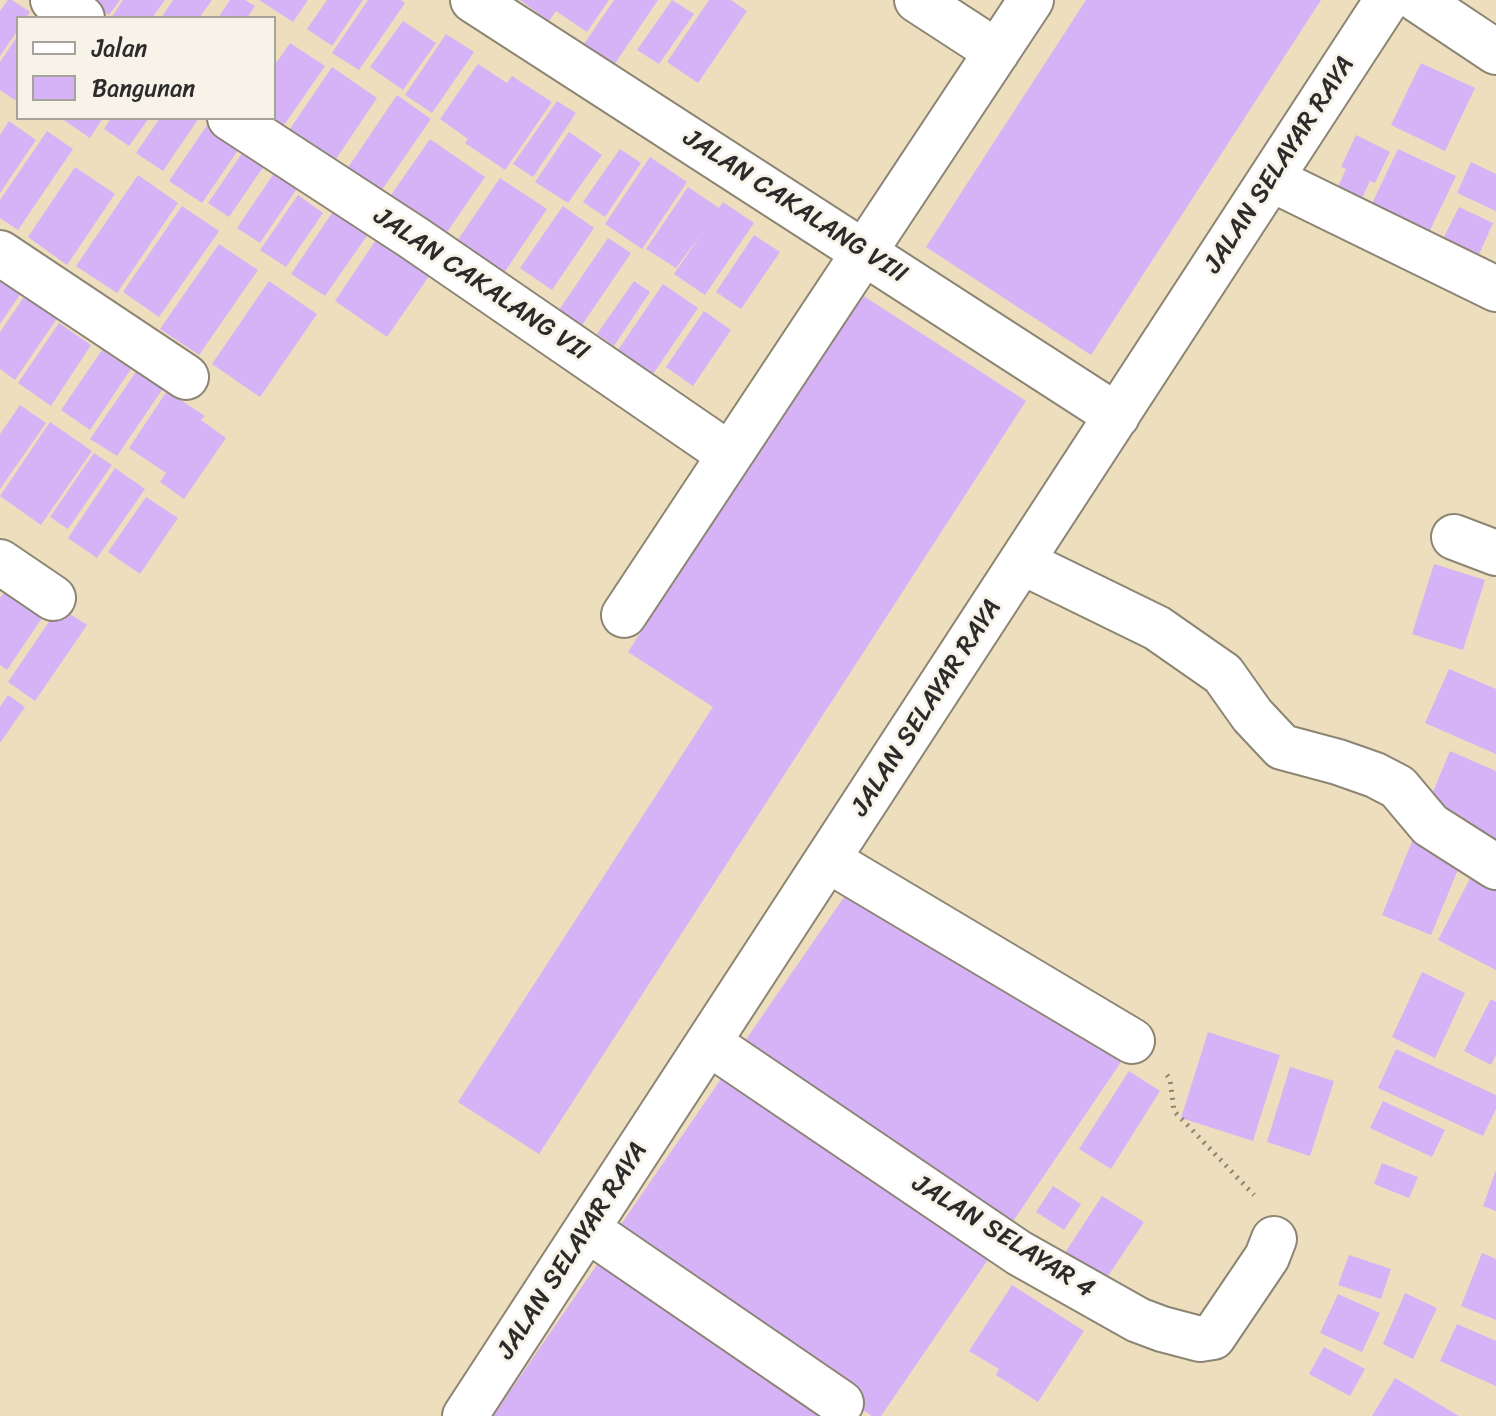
<!DOCTYPE html>
<style>
body{margin:0}
#map{position:relative;width:1496px;height:1416px;overflow:hidden;background:#eddfbd;font-family:Sriracha,sans-serif}
canvas{display:block}
.legend{position:absolute;left:16px;top:16px;width:260px;height:104px;box-sizing:border-box;background:#f7f3e8;border:2px solid #a5a39c;margin:0;padding:10px 14px;list-style:none;font-size:24px;color:#2b2b2b}
.legend li{display:flex;align-items:center;gap:16px;height:40px}
.legend b{width:40px;border:2px solid #a5a39c}
</style>
<div id="map">
<canvas width="1496" height="1416"></canvas>
<ul class="legend">
<li><b style="height:10px;background:#fff"></b>Jalan</li>
<li><b style="height:22px;background:#d6b2f7"></b>Bangunan</li>
</ul>
</div>
<script>
const ctx = document.querySelector('canvas').getContext('2d');
ctx.lineJoin = 'round';
function fill(path, color) { ctx.fillStyle = color; ctx.fill(path, 'evenodd'); }
const toPath = rows => new Path2D(rows.map(r => 'M' + r).join(''));
function trace(path, color, width, dash) { ctx.strokeStyle = color; ctx.lineWidth = width; ctx.lineCap = dash ? 'butt' : 'round'; ctx.setLineDash(dash || []); ctx.stroke(path); }
function drawText(font, color, halo, rows, align = 'center') {
  ctx.font = font + ' Sriracha,sans-serif'; ctx.lineWidth = 6; ctx.setLineDash([]); ctx.textBaseline = 'middle'; ctx.strokeStyle = halo; ctx.fillStyle = color; for (const [text, x, y, turn = 0] of rows) {
    ctx.save(); ctx.translate(x, y); ctx.rotate((+turn || 0) * Math.PI / 180); ctx.textAlign = isNaN(turn) ? turn : align; if (halo) ctx.strokeText(text, 0, 0); ctx.fillText(text, 0, 0); ctx.restore();
  }
}
fill(toPath([
 [8,0,12,0,30,12,26,18,18,18,18,30,0,56,0,11],
 [87,0,120,0,109,15],
 [123,0,165,0,152,18,111,18],
 [173,0,212,0,199,18,161,18],
 [230,0,245,0,255,6,247,18,218,18],
 [259,0,308,0,293,22],
 [327,0,363,0,332,46,307,29],
 [368,0,401,0,405,3,359,70,332,53],
 [520,0,609,0,587,32,556,11,549,21],
 [614,0,658,0,614,65,584,44],
 [672,0,694,14,659,64,637,50],
 [709,0,731,0,747,11,698,83,667,62],
 [1086,0,1321,0,1091,355,926,247],
 [403,21,436,43,403,90,370,67],
 [446,34,474,52,432,113,405,95],
 [18,35,18,102,0,90,0,62],
 [290,43,325,66,275,138,244,118,274,118,274,66],
 [1421,63,1475,88,1445,151,1391,125],
 [478,64,507,83,512,76,552,102,505,170,465,143,468,139,440,119],
 [332,67,377,98,336,159,290,129],
 [397,95,431,119,379,194,345,172],
 [557,101,576,113,533,177,513,164],
 [61,118,103,118,90,138],
 [111,118,149,118,129,146,104,129],
 [160,118,199,118,163,171,136,153],
 [212,118,245,140,202,203,169,181],
 [9,121,36,140,0,193,0,135],
 [47,131,73,149,18,230,0,218,0,200],
 [569,132,602,155,568,203,535,182],
 [1356,135,1390,152,1375,183,1370,181,1358,207,1334,196,1346,169,1341,167],
 [430,139,485,177,445,235,389,198],
 [245,149,266,163,229,217,208,203],
 [620,149,641,163,605,217,583,202],
 [1398,149,1456,176,1423,245,1365,218],
 [650,157,687,182,642,249,605,224],
 [1471,162,1496,174,1496,211,1457,193],
 [279,166,302,181,260,243,237,228],
 [75,167,115,194,67,265,28,237],
 [138,175,178,203,117,293,76,266],
 [500,178,547,209,504,273,457,241],
 [688,187,719,208,723,202,754,223,705,295,674,274,704,230,676,268,646,249],
 [298,195,323,213,286,267,260,250],
 [182,206,219,231,159,317,123,292],
 [563,206,594,228,552,290,520,268],
 [336,207,371,230,325,296,291,274],
 [1459,207,1493,223,1472,270,1436,253],
 [754,235,780,252,741,309,716,292],
 [608,238,631,253,582,325,559,310],
 [376,240,429,276,387,337,335,301],
 [219,244,258,270,199,355,160,329],
 [0,263,28,283,0,324],
 [269,281,317,314,260,397,212,364],
 [634,281,650,292,614,346,597,334],
 [663,284,698,308,653,374,618,350],
 [859,293,1026,401,539,1154,458,1102,713,707,628,652],
 [26,294,58,317,15,380,0,369,0,332],
 [704,311,731,330,693,386,666,367],
 [59,323,91,345,51,406,18,383],
 [102,350,131,369,90,430,61,410],
 [138,369,164,387,117,456,90,439],
 [167,391,205,416,201,420,226,438,184,499,160,482,166,473,129,448],
 [20,405,46,423,0,489,0,434],
 [50,422,92,451,41,525,0,496],
 [94,453,112,465,68,529,50,517],
 [115,468,145,489,97,558,68,538],
 [146,497,178,518,140,574,108,552],
 [1434,564,1485,580,1463,650,1412,634],
 [11,583,48,609,7,670,0,665,0,598],
 [59,607,87,625,35,701,8,682],
 [1449,669,1496,689,1496,754,1425,723],
 [8,695,25,707,0,743,0,707],
 [1450,751,1496,771,1496,843,1424,813],
 [1413,839,1462,860,1431,935,1382,915],
 [1476,867,1496,876,1496,970,1438,940],
 [855,881,1121,1062,1001,1239,734,1057],
 [1422,972,1465,993,1435,1058,1392,1037],
 [1491,999,1496,1002,1496,1055,1491,1065,1464,1051],
 [1208,1032,1280,1055,1253,1141,1181,1118],
 [1396,1049,1496,1095,1496,1109,1483,1136,1378,1088],
 [732,1063,998,1245,881,1416,872,1416,611,1239],
 [1290,1067,1334,1081,1310,1156,1267,1142],
 [1129,1071,1160,1091,1111,1169,1079,1149],
 [1383,1101,1445,1130,1432,1157,1370,1128],
 [1382,1163,1418,1177,1409,1198,1374,1184],
 [1496,1170,1496,1211,1483,1206],
 [1053,1186,1081,1204,1064,1230,1036,1212],
 [1102,1196,1144,1222,1104,1282,1063,1256],
 [607,1250,850,1416,493,1416],
 [1482,1253,1496,1259,1496,1320,1461,1306],
 [1349,1255,1391,1269,1381,1299,1338,1285],
 [1012,1285,1084,1331,1038,1402,996,1375,999,1369,969,1351],
 [1405,1293,1437,1308,1413,1359,1383,1344],
 [1338,1294,1380,1313,1362,1352,1320,1333],
 [1457,1324,1496,1341,1496,1386,1440,1361],
 [1324,1347,1365,1369,1350,1396,1309,1374],
 [1395,1378,1459,1416,1372,1416]
]), '#d6b2f7');
const minor = toPath([
 [53,0,82,18],
 [473,0,1117,416],
 [917,0,997,52],
 [1418,0,1496,52],
 [230,118,414,238,730,455],
 [1271,179,1496,289],
 [0,253,186,377],
 [1454,537,1496,553],
 [0,562,53,598],
 [1022,562,1157,628,1223,674,1252,715,1282,747,1338,762,1375,775,1398,787,1430,825,1496,867],
 [624,615,1031,0],
 [828,860,1132,1041],
 [709,1043,1019,1253,1138,1320,1162,1329,1200,1339,1213,1337,1267,1257,1274,1239],
 [587,1229,841,1403],
 [465,1416,1387,0]
]);
trace(minor, '#8c8574', 48);
trace(toPath([
 [1167,1075,1170,1079,1174,1111,1254,1195]
]), '#8c8574', 5, [2, 6]);
trace(minor, '#fff', 44);
drawText('26px', '#2b2b2b', '#f7f3e8', [
 ["JALAN SELAYAR RAYA",1280,165,-57],
 ["JALAN CAKALANG VIII",795,207,33],
 ["JALAN CAKALANG VII",481,285,34],
 ["JALAN SELAYAR RAYA",927,708,-57],
 ["JALAN SELAYAR 4",1003,1237,32],
 ["JALAN SELAYAR RAYA",573,1251,-57]
]);
</script>
